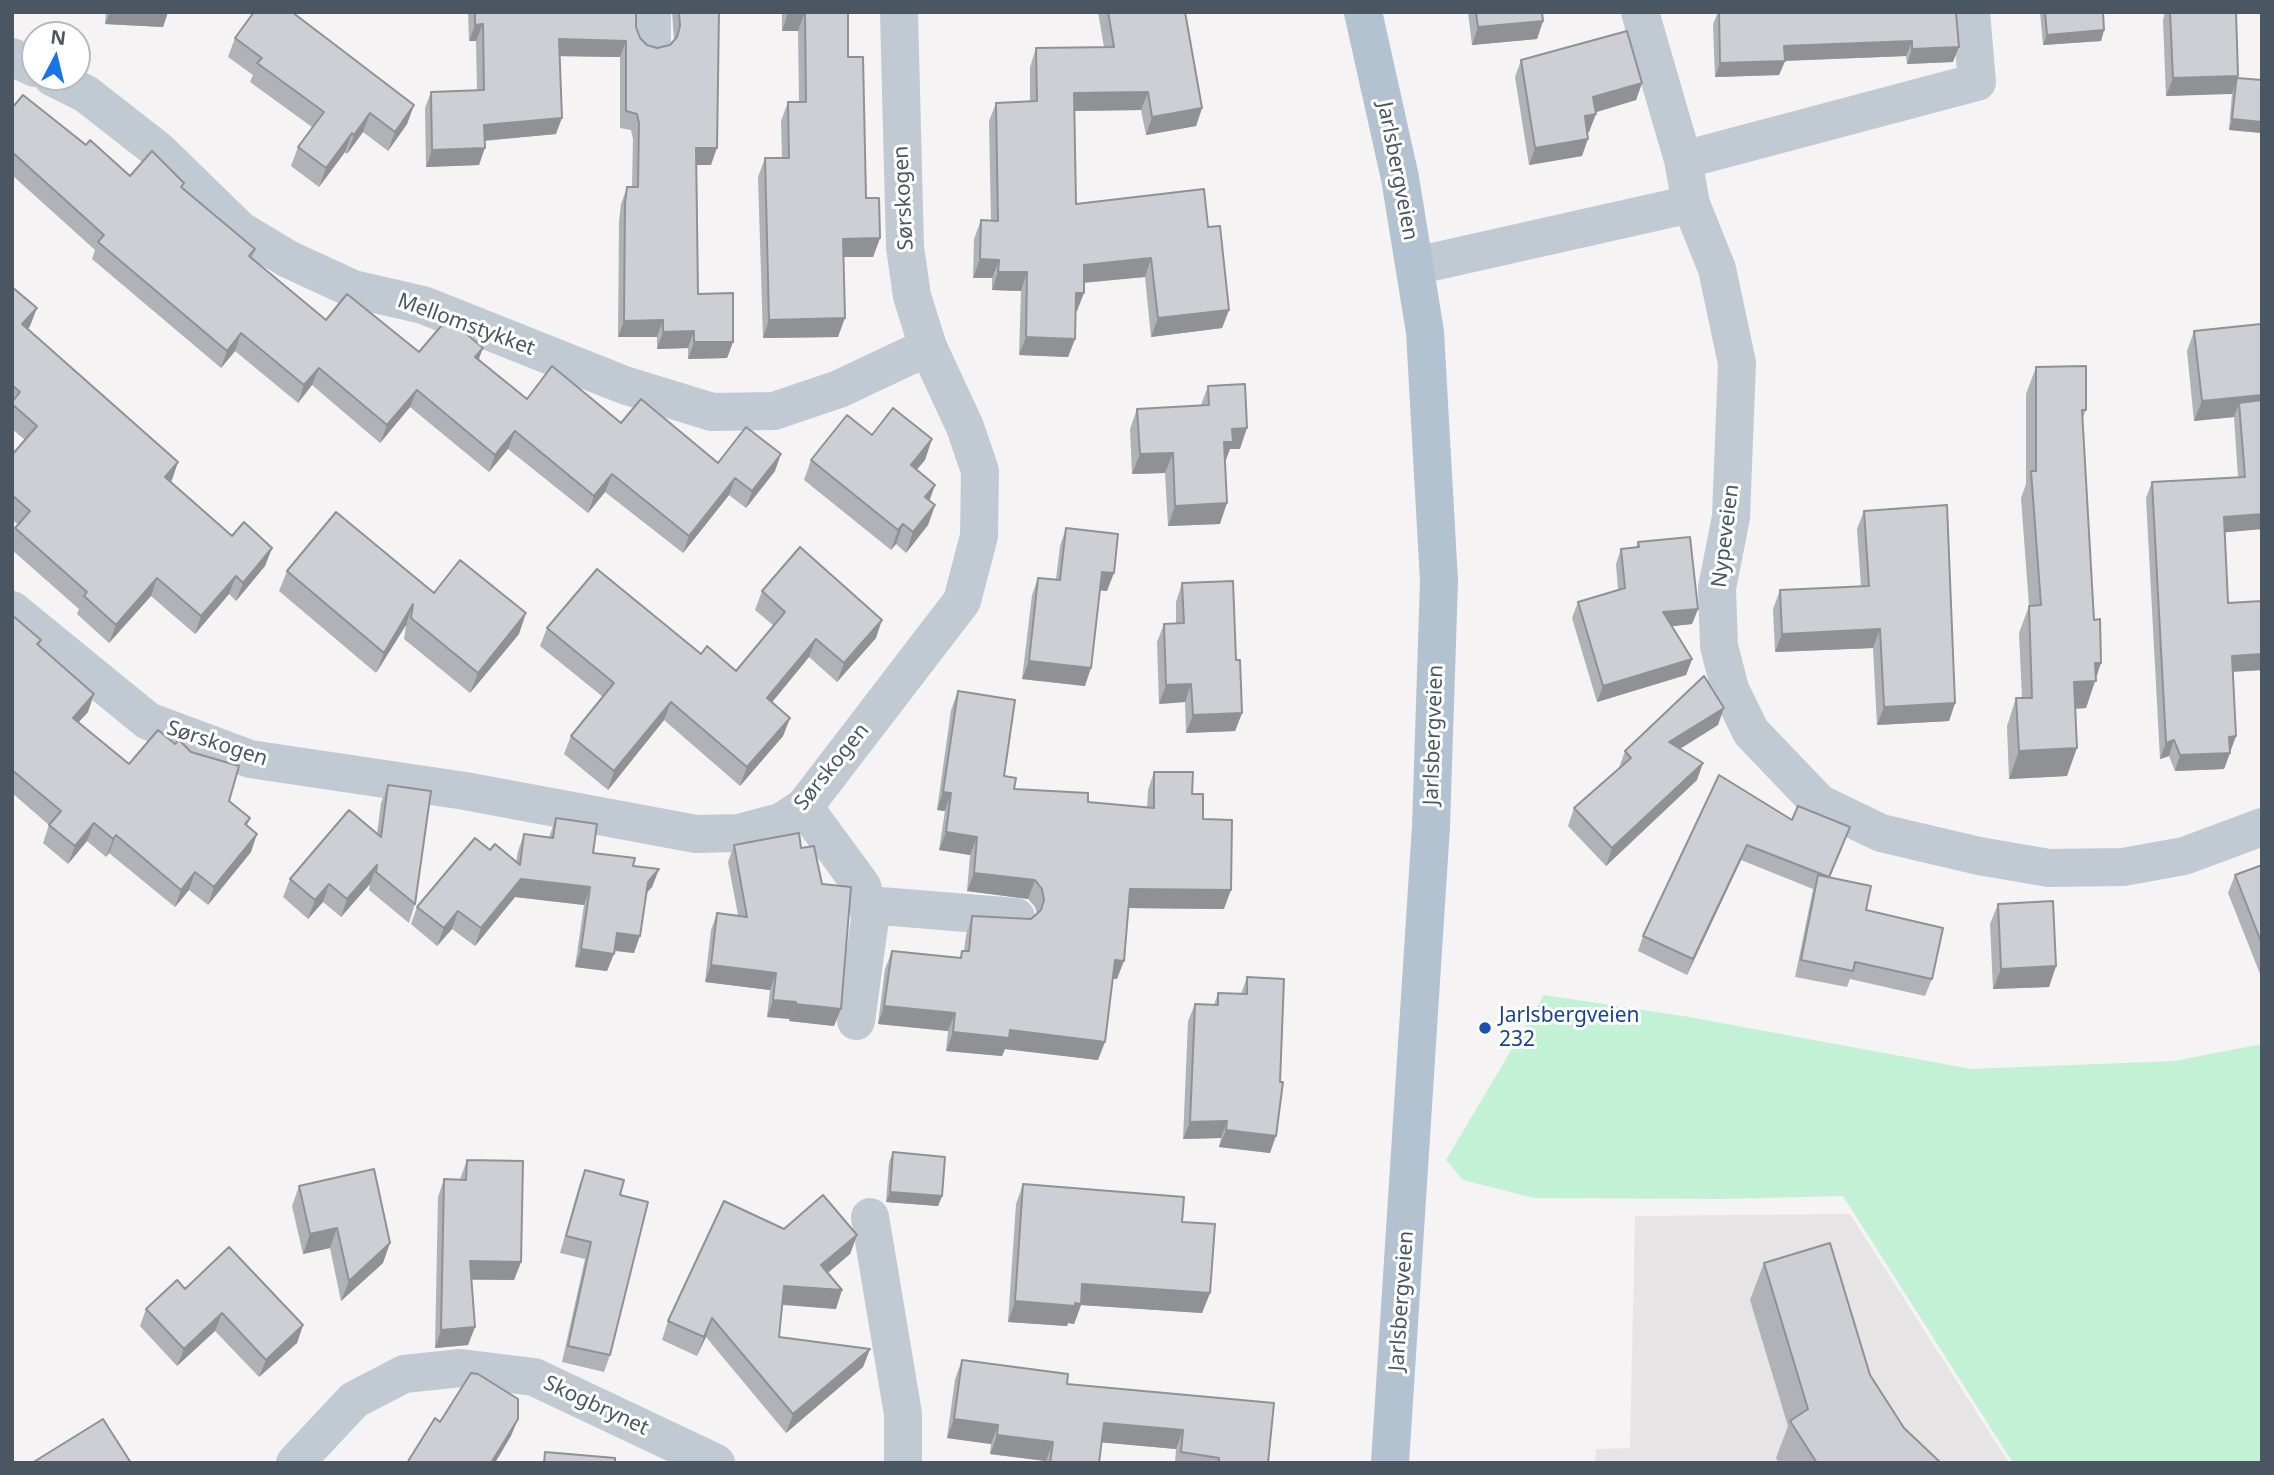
<!DOCTYPE html>
<meta charset="utf-8">
<style>
body{margin:0}
#map{position:relative;width:2274px;height:1475px;overflow:hidden;background:#f5f3f3;font-family:"Noto Sans",sans-serif}
canvas{display:block}
.frame{position:absolute;inset:0;border:14px solid #4a5661;pointer-events:none}
.north{position:absolute;left:21px;top:21px;width:70px;height:70px;box-sizing:border-box;background:#fff;border:2px solid #b7bbc0;border-radius:50%;rotate:7deg;font-size:19px;font-weight:700;line-height:28px;text-align:center;color:#4a5661}
.north::after{content:'';display:block;margin:auto;width:24px;height:32px;background:#1a73e8;clip-path:polygon(50% 0,100% 100%,50% 72%,0 100%)}
</style>
<div id="map">
<canvas width="2274" height="1475"></canvas>
<div class="frame"></div>
<div class="north">N</div>
</div>
<script>
const ctx = document.querySelector('canvas').getContext('2d');
ctx.lineJoin = 'round';
function fill(path, color) { ctx.fillStyle = color; ctx.fill(path, 'evenodd'); }
const toPath = rows => new Path2D(rows.map(r => 'M' + r).join(''));
function trace(path, color, width, dash) { ctx.strokeStyle = color; ctx.lineWidth = width; ctx.lineCap = dash ? 'butt' : 'round'; ctx.setLineDash(dash || []); ctx.stroke(path); }
function drawText(font, color, halo, rows, align = 'center') {
  ctx.font = font + ' "Noto Sans",sans-serif'; ctx.lineWidth = 6; ctx.setLineDash([]); ctx.textBaseline = 'middle'; ctx.strokeStyle = halo; ctx.fillStyle = color; for (const [text, x, y, turn = 0] of rows) {
    ctx.save(); ctx.translate(x, y); ctx.rotate((+turn || 0) * Math.PI / 180); ctx.textAlign = isNaN(turn) ? turn : align; if (halo) ctx.strokeText(text, 0, 0); ctx.fillText(text, 0, 0); ctx.restore();
  }
}
fill(toPath([
 [1850,1214,2009,1463,1595,1463,1596,1449,1630,1448,1635,1216]
]), '#e6e4e5');
fill(toPath([
 [1544,995,1689,1017,1971,1069,2174,1061,2262,1044,2262,1463,2013,1463,1843,1196,1721,1199,1534,1198,1463,1180,1446,1160]
]), '#c3f1d5');
trace(toPath([
 [1640,12,1683,160],
 [652,43,652,12],
 [12,57,35,68],
 [52,77,86,94,159,151,240,230,288,259,353,289,423,305,624,385,712,412,774,411,839,389,928,347],
 [1691,204,1717,269,1737,363,1731,517,1717,588,1719,646,1730,689,1751,732,1819,803,1881,833,1979,856,2049,868,2123,867,2184,856,2262,827],
 [1415,266,1691,204,1683,160,1977,82,1971,12],
 [12,610,148,721,250,759,465,791,696,834,739,833,781,822,804,807,962,601,979,536,980,471,965,427,928,347,912,296,905,247,899,12],
 [804,807,862,886,868,905,870,919,856,1021],
 [868,905,1016,917],
 [870,1217,903,1414,903,1463],
 [295,1463,354,1400,404,1374,461,1368,534,1377,716,1463]
]), '#c1cad2', 38);
trace(toPath([
 [1363,12,1400,178,1425,332,1439,581,1431,826,1390,1463]
]), '#b3c2d1', 38);
fill(toPath([
 [101,12,168,12,163,27,105,24,106,12],
 [468,12,636,12,636,27,640,38,647,45,657,48,670,45,674,40,672,12,719,12,711,165,697,165,698,294,733,342,727,358,688,359,688,348,657,349,657,337,618,337,619,221,621,204,627,187,632,187,633,139,631,130,620,128,620,57,559,56,556,134,485,141,479,165,426,167,425,108,431,92,477,91,476,41,469,41],
 [782,12,848,12,848,57,866,198,880,238,873,257,844,257,838,337,763,338,758,177,765,158,782,158,781,121,788,102,799,102,798,31,782,31],
 [1098,12,1185,12,1202,108,1196,126,1146,135,1141,110,1075,111,1076,204,1208,227,1229,310,1222,328,1151,337,1145,277,1084,283,1077,311,1075,311,1075,339,1068,357,1019,355,1021,291,992,290,992,278,973,278,974,239,981,220,991,221,989,121,996,103,1030,102,1030,67,1036,48,1104,47],
 [1468,12,1542,12,1543,21,1537,39,1472,45],
 [1718,12,1956,12,1953,62,1907,64,1906,56,1785,61,1779,75,1715,77,1713,24],
 [2040,12,2103,12,2104,30,2101,41,2043,45],
 [2165,12,2236,12,2237,78,2262,80,2262,133,2229,130,2232,93,2166,96,2163,20],
 [235,38,414,105,407,124,388,151,363,132,347,154,345,152,319,187,291,166,298,147,312,127,250,82,253,75,228,57],
 [1521,60,1642,83,1636,100,1595,112,1589,132,1587,132,1582,156,1529,165,1515,77],
 [12,108,86,145,130,176,184,183,182,188,255,249,252,258,326,320,419,352,483,348,479,359,527,399,621,423,718,463,775,471,746,508,729,495,683,553,605,492,588,513,508,449,489,472,410,407,380,443,312,385,298,403,235,351,221,368,92,259,95,250,12,175],
 [12,287,30,326,28,329,178,462,170,482,232,536,272,548,265,566,236,601,229,594,195,634,151,596,109,643,77,614,79,609,12,550,12,535,15,528,18,524,12,520,12,455,25,440,12,429],
 [2261,324,2262,529,2225,532,2228,603,2262,601,2262,670,2233,672,2236,736,2224,769,2175,771,2169,756,2160,759,2146,498,2152,482,2238,477,2234,417,2194,421,2187,351,2194,331],
 [2036,367,2086,410,2082,420,2096,678,2086,708,2075,709,2067,776,2009,779,2007,726,2016,698,2022,698,2019,633,2029,606,2021,498,2026,484,2026,394],
 [1208,386,1240,449,1230,449,1225,462,1220,524,1168,526,1165,473,1132,474,1130,429,1137,409,1201,405],
 [872,435,925,460,916,470,929,500,935,505,928,525,906,553,896,544,891,550,804,480,811,460],
 [1864,511,1955,703,1949,721,1877,725,1873,648,1775,652,1773,609,1780,590,1861,586,1857,529],
 [1066,528,1107,591,1100,590,1085,686,1022,679,1032,595,1038,578,1056,579,1060,546],
 [1638,542,1698,609,1692,624,1671,626,1692,659,1686,675,1597,702,1572,618,1578,602,1618,590,1616,564,1621,549,1636,547],
 [287,571,434,593,519,634,470,693,404,639,406,625,376,673,279,591],
 [1182,583,1236,660,1242,713,1235,731,1186,733,1185,702,1159,704,1157,642,1164,624,1176,624,1176,602],
 [762,591,876,638,837,682,809,657,772,702,790,718,783,736,740,786,664,720,608,790,564,754,571,736,603,697,540,646,547,628,701,654,736,671,774,626,755,610],
 [12,615,41,640,39,646,88,712,78,722,129,764,229,801,250,818,247,826,251,852,208,905,189,890,175,907,109,853,106,857,87,841,68,864,43,843,49,825,12,793],
 [958,691,1004,776,1014,789,1088,802,1147,808,1148,790,1154,772,1192,794,1203,819,1224,909,1129,908,1117,979,1113,979,1098,1060,1005,1049,1002,1056,946,1051,948,1031,878,1024,885,969,892,951,960,958,962,951,964,951,966,935,972,916,1031,919,1037,914,1035,907,1028,899,967,891,970,855,939,850,945,811,937,810,951,710],
 [1718,725,1680,749,1697,780,1606,866,1568,826,1574,808,1619,768,1625,751],
 [1719,775,1792,820,1844,842,1830,877,1866,910,1932,979,1925,996,1850,979,1847,987,1795,977,1813,889,1741,860,1687,975,1638,951,1643,936],
 [388,785,415,904,409,923,369,890,370,884,341,917,323,902,308,919,283,897,290,879,377,834,381,803],
 [556,818,593,853,633,866,659,869,652,887,646,894,634,953,614,951,607,971,575,967,584,905,515,897,475,946,452,929,437,946,411,924,417,907,490,850,516,862,518,851,524,834,549,837],
 [734,845,834,1026,789,1021,790,1019,767,1017,770,990,705,982,711,930,717,913,738,915,728,862],
 [2262,865,2262,979,2228,893,2235,875],
 [1998,904,2056,966,2049,987,1993,989,1990,924],
 [1247,977,1270,1153,1219,1147,1221,1138,1183,1139,1188,1021,1195,1004,1214,1005,1218,993,1241,994],
 [893,1152,942,1196,938,1206,886,1202,889,1162],
 [467,1160,521,1262,514,1280,471,1280,475,1327,468,1345,435,1348,438,1197,444,1179,460,1179],
 [585,1170,620,1195,610,1355,604,1372,562,1362,585,1259,560,1253,579,1186],
 [1023,1184,1182,1222,1210,1293,1202,1313,1081,1305,1074,1324,1068,1323,1067,1326,1008,1322,1016,1204],
 [299,1186,383,1263,341,1301,330,1248,303,1254,292,1206],
 [784,1229,857,1235,850,1254,828,1272,836,1309,782,1305,779,1337,870,1349,863,1367,786,1433,706,1337,697,1356,662,1340,668,1321],
 [1764,1263,1870,1375,1904,1428,1941,1463,1779,1463,1776,1458,1788,1426,1750,1300],
 [185,1289,303,1325,297,1343,259,1377,215,1331,177,1366,140,1326,146,1309],
 [962,1360,1067,1384,1268,1463,1175,1463,1176,1449,1101,1442,1099,1463,1045,1463,1046,1461,990,1454,991,1444,947,1438,955,1379]
]), '#b0b2b7');
fill(toPath([
 [110,12,168,12,163,27,105,24],
 [805,12,798,31,782,31,788,13],
 [1543,21,1537,39,1472,45,1478,27],
 [483,24,476,41,469,41,475,25],
 [2104,30,2101,41,2043,45,2047,35],
 [559,39,626,41,620,57,553,56],
 [1912,41,1906,56,1779,61,1784,46],
 [1959,47,1953,62,1907,64,1912,49],
 [1785,61,1779,75,1715,77,1720,63],
 [2238,76,2232,94,2166,96,2173,78],
 [1642,83,1636,100,1587,115,1593,97],
 [1148,92,1141,110,1068,111,1074,93],
 [414,105,407,124,388,151,395,132],
 [1202,108,1196,126,1146,135,1152,117],
 [370,113,363,132,347,154,354,135],
 [1596,114,1589,132,1578,133,1585,116],
 [562,118,556,134,478,141,484,125],
 [2232,119,2262,122,2262,133,2229,130],
 [352,133,345,152,319,187,326,168],
 [1588,139,1582,156,1529,165,1535,148],
 [485,148,479,165,426,167,432,150],
 [696,148,717,148,711,165,690,165],
 [880,238,873,257,836,257,843,239],
 [1151,258,1145,277,1078,283,1084,265],
 [980,259,999,260,992,278,973,278],
 [998,272,1027,272,1021,291,992,290],
 [1076,293,1084,293,1077,311,1069,311],
 [37,308,30,326,15,343,22,324],
 [1229,310,1222,328,1151,337,1158,318],
 [845,318,838,337,763,338,769,320],
 [663,320,657,337,618,337,624,321],
 [694,331,688,348,657,349,663,332],
 [241,333,235,351,221,368,227,351],
 [1026,337,1075,339,1068,357,1019,355],
 [694,342,733,342,727,358,688,359],
 [483,348,476,365,475,357],
 [319,368,312,385,298,403,304,385],
 [417,390,410,407,380,443,387,425],
 [2262,395,2262,412,2239,403,2234,417,2194,421,2202,401],
 [1247,428,1240,449,1230,449,1225,462,1224,442,1232,429],
 [515,431,508,449,489,472,495,455],
 [932,439,925,460,903,486,911,465],
 [1173,453,1165,473,1132,474,1140,454],
 [781,454,775,471,746,508,752,491],
 [178,462,172,480,158,495,165,477],
 [612,474,605,492,588,513,594,496],
 [735,478,729,495,683,553,689,536],
 [935,485,928,505,925,497],
 [1227,503,1220,524,1168,526,1175,506],
 [935,505,928,525,906,553,913,532],
 [2262,514,2262,529,2218,533,2224,517],
 [903,524,896,544,891,550,898,530],
 [272,548,265,566,236,601,243,583],
 [1102,572,1114,573,1107,591,1095,590],
 [236,576,229,594,195,634,201,616],
 [157,578,151,596,109,643,116,625],
 [413,604,406,625,376,673,384,653],
 [1698,609,1692,624,1657,628,1663,612],
 [526,613,519,634,470,693,478,673],
 [882,620,876,638,837,682,844,663],
 [1880,629,1873,648,1775,652,1782,634],
 [816,639,809,657,760,717,767,698],
 [2262,654,2262,670,2226,672,2232,656],
 [1692,659,1686,675,1597,702,1603,686],
 [1029,661,1091,668,1085,686,1022,679],
 [2095,663,2101,663,2086,708,2064,709,2074,682],
 [1191,684,1185,702,1159,704,1166,685],
 [94,694,88,712,66,736,73,718],
 [671,702,664,720,608,790,614,771],
 [1955,703,1949,721,1877,725,1884,707],
 [1724,708,1718,725,1663,759,1669,742],
 [1242,713,1235,731,1186,733,1193,715],
 [790,718,783,736,740,786,747,767],
 [2236,736,2230,752,2229,737],
 [2174,740,2169,756,2160,759,2166,743],
 [2077,748,2067,776,2009,779,2019,751],
 [2230,753,2224,769,2175,771,2180,755],
 [1703,763,1697,780,1606,866,1612,848],
 [943,792,951,793,945,811,937,810],
 [94,823,87,841,68,864,75,846],
 [946,832,977,837,970,855,939,850],
 [257,834,251,852,208,905,214,887],
 [116,835,109,853,106,857,113,839],
 [1747,845,1741,860,1687,975,1693,959],
 [377,865,370,884,341,917,347,899],
 [659,869,652,887,641,899,648,882],
 [195,872,189,890,175,907,181,890],
 [974,873,1035,880,1028,899,967,891],
 [521,879,590,887,584,905,515,897,475,946,481,928],
 [329,884,323,902,308,919,315,900],
 [1130,889,1231,890,1224,909,1124,908],
 [458,911,452,929,437,946,444,928],
 [617,933,640,936,634,953,611,950],
 [581,949,614,954,607,971,575,967],
 [1115,960,1124,961,1117,979,1108,978],
 [711,965,776,973,770,990,705,982],
 [2056,966,2049,987,1993,989,2001,969],
 [773,1000,796,1002,790,1019,767,1017],
 [795,1004,841,1009,834,1026,789,1021],
 [884,1006,955,1013,948,1031,878,1024],
 [1010,1030,1105,1042,1098,1060,1005,1049,1002,1056,946,1051,953,1032],
 [1227,1121,1221,1138,1183,1139,1190,1122],
 [1226,1130,1276,1136,1270,1153,1219,1147],
 [890,1192,942,1196,938,1206,886,1202],
 [337,1228,330,1248,303,1254,310,1234],
 [857,1235,850,1254,815,1284,821,1265],
 [390,1243,383,1263,341,1301,349,1281],
 [470,1261,521,1262,514,1280,463,1279],
 [1082,1284,1210,1293,1202,1313,1081,1305,1074,1324,1068,1323,1067,1326,1008,1322,1015,1301],
 [784,1286,842,1290,836,1309,777,1304],
 [222,1313,215,1331,177,1366,184,1349],
 [712,1318,706,1337,697,1356,704,1337],
 [303,1325,297,1343,259,1377,266,1360],
 [475,1327,468,1345,435,1348,441,1330],
 [870,1349,863,1367,786,1433,793,1414],
 [518,1419,511,1436,495,1463,491,1463],
 [954,1419,998,1425,991,1444,947,1438],
 [1104,1423,1183,1430,1176,1449,1097,1442],
 [997,1435,1053,1442,1046,1461,990,1454]
]), '#909195');
const building = toPath([
 [254,12,292,12,414,105,395,132,370,113,354,135,352,133,326,168,298,147,324,112,257,63,262,58,235,38,254,12],
 [475,12,636,12,636,27,640,38,647,45,657,48,670,45,677,37,680,26,679,12,719,12,717,148,696,148,698,294,733,293,733,342,694,342,694,331,663,332,663,320,624,321,625,204,627,187,638,187,639,123,637,114,626,111,626,41,559,39,562,118,484,125,485,148,432,150,431,92,484,90,483,24,475,25,475,12],
 [788,12,848,12,848,57,863,57,866,198,879,198,880,238,843,239,845,318,769,320,765,158,789,158,788,102,806,102,805,12,788,12],
 [1108,12,1185,12,1202,108,1152,117,1148,92,1074,93,1076,204,1204,189,1208,227,1220,226,1229,310,1158,318,1151,258,1084,265,1084,293,1076,293,1075,339,1026,337,1027,272,998,272,999,260,980,259,981,220,998,221,996,103,1037,101,1036,48,1114,47,1108,12],
 [1476,12,1542,12,1543,21,1478,27,1476,12],
 [1719,12,1956,12,1959,47,1912,49,1912,41,1784,46,1785,61,1720,63,1719,12],
 [2045,12,2103,12,2104,30,2047,35,2045,12],
 [2170,12,2236,12,2238,76,2173,78,2170,12],
 [1627,31,1642,83,1593,97,1596,114,1585,116,1588,139,1535,148,1521,60,1627,31],
 [2237,78,2262,80,2262,122,2232,119,2236,83,2237,78],
 [23,95,86,145,90,140,130,176,152,151,184,183,181,187,255,249,249,256,326,320,347,294,419,352,448,318,483,348,475,357,527,399,552,366,621,423,641,399,718,463,746,427,781,454,752,491,735,478,689,536,612,474,594,496,515,431,495,455,417,390,387,425,319,368,304,385,241,333,227,351,98,242,104,235,12,152,12,108,23,95],
 [12,287,37,308,22,324,178,462,165,477,232,536,244,522,272,548,243,583,236,576,201,616,157,578,116,625,84,596,87,592,15,528,30,511,12,495,12,455,37,426,12,404,12,402,20,392,12,385,12,287],
 [2261,324,2262,395,2202,401,2194,331,2261,324],
 [2086,366,2086,410,2082,410,2094,620,2100,619,2101,663,2095,663,2096,681,2074,682,2077,748,2019,751,2016,698,2032,698,2029,606,2041,605,2031,471,2036,471,2036,367,2086,366],
 [1245,384,1247,428,1232,429,1233,442,1224,442,1227,503,1175,506,1173,453,1140,454,1137,409,1209,405,1208,386,1245,384],
 [2262,400,2262,514,2224,517,2228,603,2262,601,2262,654,2232,656,2236,736,2229,737,2230,753,2180,755,2174,740,2166,743,2152,482,2245,477,2239,403,2262,400],
 [893,408,932,439,911,465,935,485,925,497,935,505,913,532,903,524,898,530,811,460,847,415,872,435,893,408],
 [1947,505,1955,703,1884,707,1880,629,1782,634,1780,590,1869,586,1864,511,1947,505],
 [336,512,434,593,460,560,526,613,478,673,411,618,413,604,384,653,287,571,336,512],
 [1066,528,1118,534,1114,573,1102,572,1091,668,1029,661,1038,578,1060,580,1066,528],
 [1690,537,1698,609,1663,612,1692,659,1603,686,1578,602,1625,588,1621,549,1639,547,1638,542,1690,537],
 [800,547,882,620,844,663,816,639,767,698,790,718,747,767,671,702,614,771,571,736,614,683,547,628,597,569,701,654,707,646,736,671,785,612,762,591,800,547],
 [1233,581,1236,660,1240,660,1242,713,1193,715,1191,684,1166,685,1164,624,1184,623,1182,583,1233,581],
 [12,615,41,640,37,644,94,694,73,718,129,764,158,730,175,744,179,740,191,752,239,766,229,801,250,818,245,824,257,834,214,887,195,872,181,890,116,835,113,839,94,823,75,846,49,825,61,811,12,770,12,615],
 [1704,676,1724,708,1669,742,1703,763,1612,848,1574,808,1631,758,1625,751,1704,676],
 [958,691,1015,700,1004,776,1016,778,1014,789,1088,793,1088,802,1154,808,1154,772,1193,772,1192,794,1203,794,1203,819,1232,820,1231,890,1130,889,1124,961,1115,960,1105,1042,1010,1030,1009,1038,953,1032,955,1013,884,1006,892,951,961,958,962,951,969,951,972,916,1031,919,1041,910,1044,900,1042,889,1035,880,974,873,977,837,946,832,951,793,943,792,958,691],
 [1719,775,1792,820,1798,806,1850,827,1829,877,1747,845,1693,959,1643,936,1719,775],
 [388,785,431,791,415,904,376,872,377,865,347,899,329,884,315,900,290,879,349,810,381,837,388,785],
 [556,818,597,824,593,853,635,858,633,866,659,869,648,882,640,936,617,933,614,954,581,949,590,887,521,879,481,928,458,911,444,928,417,907,475,838,490,850,495,844,520,865,524,834,553,838,556,818],
 [799,833,801,848,814,846,822,884,851,887,841,1009,795,1004,796,1002,773,1000,776,973,711,965,717,913,747,917,734,845,799,833],
 [2262,865,2262,944,2235,875,2262,865],
 [1818,875,1871,886,1866,910,1943,928,1932,979,1855,962,1853,971,1801,960,1818,875],
 [2053,901,2056,966,2001,969,1998,904,2053,901],
 [1247,977,1284,979,1280,1082,1283,1082,1276,1136,1226,1130,1227,1121,1190,1122,1195,1004,1218,1005,1218,993,1247,994,1247,977],
 [893,1152,945,1157,942,1196,890,1192,893,1152],
 [467,1160,523,1161,521,1262,470,1261,475,1327,441,1330,444,1179,466,1180,467,1160],
 [374,1169,390,1243,349,1281,337,1228,310,1234,299,1186,374,1169],
 [585,1170,624,1180,620,1195,648,1202,610,1355,568,1346,591,1242,566,1236,585,1170],
 [1023,1184,1184,1197,1182,1222,1215,1224,1210,1293,1082,1284,1081,1304,1075,1303,1075,1306,1015,1301,1023,1184],
 [823,1195,857,1235,821,1265,842,1290,784,1286,779,1337,870,1349,793,1414,712,1318,704,1337,668,1321,724,1201,784,1229,823,1195],
 [1830,1243,1870,1375,1904,1428,1941,1463,1817,1463,1790,1421,1808,1409,1764,1263,1830,1243],
 [229,1247,303,1325,266,1360,222,1313,184,1349,146,1309,177,1280,185,1289,229,1247],
 [962,1360,1068,1374,1067,1384,1274,1403,1268,1463,1219,1463,1219,1458,1181,1452,1183,1430,1104,1423,1099,1463,1050,1463,1053,1442,997,1435,998,1425,954,1419,962,1360],
 [471,1373,478,1374,518,1399,518,1419,491,1463,407,1463,435,1418,440,1422,471,1373],
 [103,1419,131,1463,32,1463,103,1419],
 [545,1452,615,1458,615,1463,544,1463,545,1452]
]);
fill(building, '#cdcfd5');
trace(building, '#909195', 2);
for (const [x, y, r, color] of [
 [1485,1028,7,"#1a4fb4"]
]) { const dot = new Path2D(); dot.arc(x, y, r, 0, 2 * Math.PI); ctx.fillStyle = color; ctx.fill(dot); trace(dot, '#fff', 2.5); }
drawText('21px', '#4a5661', '#fff', [
 ["Jarlsbergveien",1397,171,79],
 ["Sørskogen",904,198,-93],
 ["Mellomstykket",466,325,20],
 ["Nypeveien",1726,536,-83],
 ["Jarlsbergveien",1434,735,-88],
 ["Sørskogen",217,744,18],
 ["Sørskogen",832,767,-51],
 ["Jarlsbergveien",1402,1301,-86],
 ["Skogbrynet",596,1406,25]
]);
drawText('21px', '#164399', '#fff', [
 ["Jarlsbergveien",1499,1016],
 ["232",1499,1040]
], 'left');
</script>
